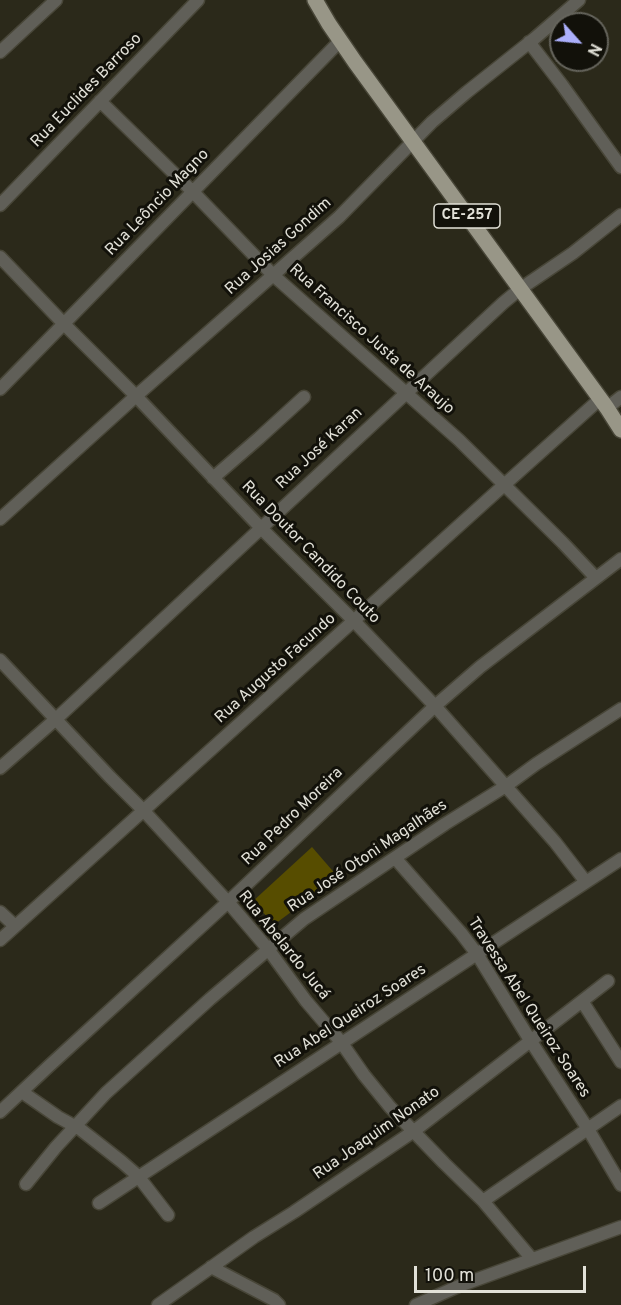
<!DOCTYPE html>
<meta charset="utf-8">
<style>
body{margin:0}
#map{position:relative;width:621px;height:1305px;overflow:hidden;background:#2b291a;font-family:Overpass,sans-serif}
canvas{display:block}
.north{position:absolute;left:549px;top:12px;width:60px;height:60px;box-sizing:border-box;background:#12110a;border:2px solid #65645c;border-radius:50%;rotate:117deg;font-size:16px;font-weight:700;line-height:24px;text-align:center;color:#e2e1d8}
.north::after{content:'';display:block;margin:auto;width:21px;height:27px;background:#abaffb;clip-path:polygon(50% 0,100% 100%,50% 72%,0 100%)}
.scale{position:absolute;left:414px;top:1266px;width:172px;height:27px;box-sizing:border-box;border:3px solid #e2e1d8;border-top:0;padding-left:8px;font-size:18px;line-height:21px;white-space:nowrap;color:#e2e1d8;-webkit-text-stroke:4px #12110a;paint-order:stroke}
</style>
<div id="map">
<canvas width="621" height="1305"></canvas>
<div class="north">N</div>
<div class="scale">100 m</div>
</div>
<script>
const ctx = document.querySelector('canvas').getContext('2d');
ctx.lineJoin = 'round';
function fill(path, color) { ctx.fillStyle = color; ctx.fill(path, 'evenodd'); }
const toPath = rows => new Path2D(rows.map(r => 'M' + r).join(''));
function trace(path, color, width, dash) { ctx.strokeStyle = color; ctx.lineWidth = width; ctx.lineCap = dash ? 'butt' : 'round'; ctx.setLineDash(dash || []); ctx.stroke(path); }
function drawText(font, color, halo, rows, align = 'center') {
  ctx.font = font + ' Overpass,sans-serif'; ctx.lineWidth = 6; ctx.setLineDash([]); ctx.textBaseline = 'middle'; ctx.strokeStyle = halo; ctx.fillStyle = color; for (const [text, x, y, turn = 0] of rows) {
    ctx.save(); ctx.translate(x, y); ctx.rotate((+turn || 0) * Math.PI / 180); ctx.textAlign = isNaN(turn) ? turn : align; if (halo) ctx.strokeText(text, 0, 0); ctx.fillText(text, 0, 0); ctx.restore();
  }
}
fill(toPath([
 [312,847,338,877,275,924,252,902]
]), '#574d00');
const minor = toPath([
 [529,42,562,85,621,167],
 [0,52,56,0],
 [100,101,193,192,273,275,459,440,563,543,596,578],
 [0,205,198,0],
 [0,257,64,324,136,396,260,527,354,621,435,706,555,842,586,882],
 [0,389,340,41],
 [607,408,621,397],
 [213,478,259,438,304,397],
 [0,519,136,396,339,217,432,122,467,92,535,38,579,0],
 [0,660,110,777,143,810,228,902,268,949,306,1001,341,1042,364,1075,390,1107,444,1163,483,1201,532,1259],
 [0,768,56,719,503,303,520,289,573,253,621,215],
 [395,858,461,933,477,954,530,1040,588,1129,621,1185],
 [0,912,15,926],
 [0,940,504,485,600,399],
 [582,1001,621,1062],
 [22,1092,58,1117,80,1129,122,1162,138,1176,168,1215],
 [0,1112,49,1066,228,902,435,706,480,667,621,559],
 [26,1184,56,1147,106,1093,210,999,304,919,445,824,506,786,536,764,621,709],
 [483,1201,621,1106],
 [99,1203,621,859],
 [211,1267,274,1300,279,1305],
 [158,1305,254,1237,294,1212,414,1131,608,981],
 [416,1305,459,1286,621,1227]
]);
const major = toPath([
 [315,0,329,24,355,62,607,408,621,430]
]);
trace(minor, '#484638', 15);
trace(major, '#484638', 18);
trace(minor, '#605f58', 12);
trace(major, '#989687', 15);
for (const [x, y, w] of [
 [467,216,66]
]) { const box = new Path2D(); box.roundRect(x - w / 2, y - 12, w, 24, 4.5); ctx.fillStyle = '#12110a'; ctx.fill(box); trace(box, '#e2e1d8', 1.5); }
drawText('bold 15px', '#e2e1d8', null, [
 ["CE-257",467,216]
]);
drawText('16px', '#e2e1d8', '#12110a', [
 ["Rua Euclides Barroso",87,91,-46],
 ["Rua Leôncio Magno",158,203,-46],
 ["Rua Josias Gondim",279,247,-42],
 ["Rua Francisco Justa de Araujo",371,340,42],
 ["Rua José Karan",320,449,-43],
 ["Rua Doutor Candido Couto",310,553,46],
 ["Rua Augusto Facundo",276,669,-42],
 ["Rua Pedro Moreira",293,817,-44],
 ["Rua José Otoni Magalhães",368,857,-34],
 ["Rua Abelardo Jucá",283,946,51],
 ["Travessa Abel Queiroz Soares",528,1008,57],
 ["Rua Abel Queiroz Soares",351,1017,-33],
 ["Rua Joaquim Nonato",377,1134,-35]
]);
</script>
